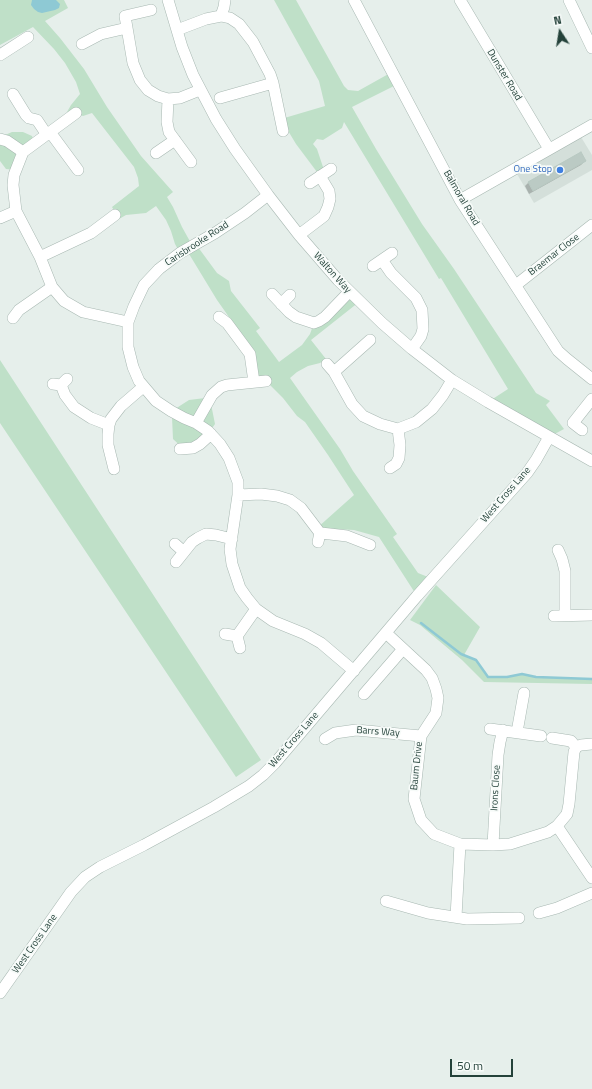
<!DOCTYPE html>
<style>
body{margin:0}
#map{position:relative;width:592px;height:1089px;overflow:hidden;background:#e6efeb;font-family:"Titillium Web",sans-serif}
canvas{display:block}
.north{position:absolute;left:540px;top:12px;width:40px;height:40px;-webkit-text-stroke:3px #f7fbf9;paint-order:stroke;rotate:348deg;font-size:11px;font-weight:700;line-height:16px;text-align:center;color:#24423a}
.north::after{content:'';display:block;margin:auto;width:14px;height:18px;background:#24423a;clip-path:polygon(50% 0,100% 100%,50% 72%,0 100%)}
.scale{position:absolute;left:450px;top:1059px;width:63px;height:18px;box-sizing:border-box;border:2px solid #24423a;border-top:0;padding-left:5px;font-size:12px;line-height:14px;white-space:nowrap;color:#24423a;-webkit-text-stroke:3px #f7fbf9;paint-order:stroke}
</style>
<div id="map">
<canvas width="592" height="1089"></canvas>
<div class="north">N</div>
<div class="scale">50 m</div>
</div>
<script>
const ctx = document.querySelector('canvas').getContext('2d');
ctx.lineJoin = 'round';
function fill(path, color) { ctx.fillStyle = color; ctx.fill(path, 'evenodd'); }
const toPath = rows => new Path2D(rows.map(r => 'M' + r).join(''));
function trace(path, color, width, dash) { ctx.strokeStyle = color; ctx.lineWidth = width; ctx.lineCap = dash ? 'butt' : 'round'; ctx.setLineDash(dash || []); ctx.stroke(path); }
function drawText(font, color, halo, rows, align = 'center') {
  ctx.font = font + ' "Titillium Web",sans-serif'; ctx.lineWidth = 3.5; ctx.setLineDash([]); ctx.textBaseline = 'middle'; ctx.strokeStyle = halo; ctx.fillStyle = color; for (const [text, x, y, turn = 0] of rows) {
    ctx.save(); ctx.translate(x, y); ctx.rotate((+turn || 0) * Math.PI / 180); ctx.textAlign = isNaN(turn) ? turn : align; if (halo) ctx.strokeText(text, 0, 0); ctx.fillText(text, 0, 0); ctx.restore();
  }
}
fill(toPath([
 [581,137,592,155,592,170,534,203,517,174]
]), '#d4dfda');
fill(toPath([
 [0,0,64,0,68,8,45,21,60,38,84,69,107,107,141,156,173,192,167,197,173,207,182,227,192,245,195,243,217,273,229,281,231,291,260,328,256,331,279,362,302,345,310,334,314,323,349,292,359,302,311,340,326,359,320,363,308,366,297,372,290,378,340,449,353,471,397,534,393,537,418,573,433,579,417,596,379,537,354,530,317,528,354,495,328,455,305,422,297,416,283,398,266,381,254,382,236,327,217,300,186,249,180,253,175,244,171,231,166,220,156,206,146,213,126,215,119,219,112,207,139,186,138,178,134,167,92,113,83,116,76,113,70,117,67,112,71,105,80,94,76,82,65,63,54,49,33,27,0,45],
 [274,0,296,0,344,86,348,90,358,91,392,72,398,84,352,107,376,149,422,224,454,269,536,393,550,401,546,405,564,429,549,437,488,402,508,389,441,278,439,279,344,122,342,128,323,140,317,139,313,144,317,149,325,173,320,176,296,144,281,119,325,106,319,81],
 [12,132,23,132,32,136,34,142,16,170,6,169,0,161,0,141,5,135],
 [0,360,261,760,236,777,0,423],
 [205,398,210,399,215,424,203,441,185,450,173,439,172,417,175,409,189,400],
 [436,585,480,627,464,655,476,660,488,677,507,677,522,674,536,677,592,679,592,684,484,682,462,660,420,625,410,620]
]), '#bfe0c8');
fill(toPath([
 [32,0,56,0,60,4,59,8,55,10,42,13,38,12,34,9,31,5]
]), '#8ec9d4');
fill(toPath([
 [585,161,581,165,529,194,525,186,529,182]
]), '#0003');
trace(toPath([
 [421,623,461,654,476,660,488,677,507,677,522,674,536,677,592,679]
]), '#8ec9d4', 2.5);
const building = toPath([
 [581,152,586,161,533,191,528,182,581,152]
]);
fill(building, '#bbcac4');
trace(building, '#b8c9c2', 1);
const minor = toPath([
 [168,0,182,47,193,75,216,119,235,149,268,195,299,235,338,280,382,323,412,349,452,380,488,402,592,461],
 [354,0,460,200,558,351,567,359,592,379],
 [460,0,549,149],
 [569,0,592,48],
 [151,10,125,16,133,63,140,80,148,90,158,96,168,99,180,98,200,90],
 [221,16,224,7,225,0],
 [177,30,206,19,221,16,230,18,239,24,253,42,270,74,273,83,283,131],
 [82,44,101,34,127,28],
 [0,55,28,37],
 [13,94,26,115,29,118,37,120,47,135],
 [220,98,273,83],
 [168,99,167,122,169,132,191,162],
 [76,113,23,152,14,175,13,185,16,211,40,257,52,287,64,301,83,312,128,322],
 [50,132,78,170],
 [0,139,7,141,23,152],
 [156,153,175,140],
 [310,183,331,169],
 [268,195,245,213,215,233,180,253,159,269,144,285,134,306,128,322,128,347,133,367,139,381,156,401,171,411,184,418,196,423,208,431,220,444,229,458,238,482,238,495,230,549,232,564,240,588,247,598,256,609,273,621,305,634,321,643,354,671],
 [460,200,592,125],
 [0,218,16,211],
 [299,235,324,216,328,207,330,199,329,191,320,176],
 [40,257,91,233,115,215],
 [382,260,391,273,416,298,422,310,423,329,421,336,412,349],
 [373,266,392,253],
 [516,285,592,225],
 [272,294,289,312,296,317,314,323,319,321,325,317,349,292],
 [281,304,290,295],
 [219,317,227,323,250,354,254,382],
 [13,318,19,310,52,287],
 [327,364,334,372,352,404,363,416,380,424,398,429,416,422,432,409,443,395,452,380],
 [334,372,370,340],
 [53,384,61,385,67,379],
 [61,385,65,395,74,407,91,418,109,425],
 [196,423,212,395,221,387,227,385,266,381],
 [582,430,573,423,592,399],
 [180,449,193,448,200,444,211,434],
 [390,468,396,464,399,458,400,445,398,429],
 [114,469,108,445,108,434,109,425,111,419,121,406,143,387],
 [238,495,261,494,277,496,290,500,301,508,320,533],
 [318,542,320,533,330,534,347,536,370,545],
 [175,544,184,552],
 [558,550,562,559,565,571,565,615],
 [176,562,192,542,198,538,206,534,216,535,232,539],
 [554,616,592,615],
 [386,633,426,670,432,678,436,689,438,698,436,713,421,736,414,799,421,820,434,834,460,844,493,845,510,844,548,832,557,826,567,814,569,804,574,752,576,747,581,745,592,744],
 [225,634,237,636,240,648],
 [237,636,256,609],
 [364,694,403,649],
 [490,729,541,736],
 [517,732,524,693],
 [552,738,571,741,576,747],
 [325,739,335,733,356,730,421,736],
 [557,826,592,878],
 [493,845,498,755,500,742,503,730],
 [386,901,428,913,467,919,519,918],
 [539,913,557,908,592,893],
 [456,917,460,844],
 [0,993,71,892,85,877,100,867,144,845,214,807,249,786,263,775,275,763,417,596,527,473,536,460,549,437]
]);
trace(minor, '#a8b8b2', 12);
trace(minor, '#fff', 11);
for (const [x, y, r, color] of [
 [560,170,4,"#3f7fe0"]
]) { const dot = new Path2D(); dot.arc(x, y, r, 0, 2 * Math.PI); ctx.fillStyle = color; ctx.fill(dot); trace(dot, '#f7fbf9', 1.5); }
drawText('10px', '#24423a', '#f7fbf9', [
 ["Dunster Road",504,75,59],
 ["Balmoral Road",461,198,60],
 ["Carisbrooke Road",197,244,-33],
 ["Braemar Close",554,255,-38],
 ["Walton Way",332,273,48],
 ["West Cross Lane",506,495,-49],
 ["Barrs Way",378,732,4],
 ["West Cross Lane",294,740,-49],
 ["Baum Drive",417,766,-84],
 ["Irons Close",496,788,-87],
 ["West Cross Lane",35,944,-55]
]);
drawText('10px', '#366cbe', '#f7fbf9', [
 ["One Stop",552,170]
], 'right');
</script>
